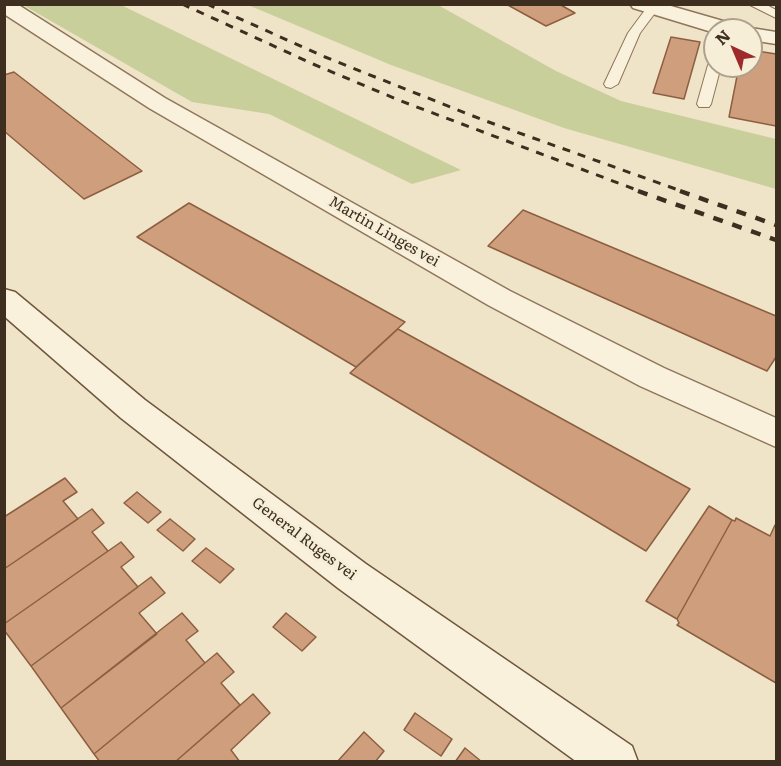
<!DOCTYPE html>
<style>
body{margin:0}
#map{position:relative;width:781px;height:766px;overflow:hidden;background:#f0e4c8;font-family:Literata,serif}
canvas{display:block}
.frame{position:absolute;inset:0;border:6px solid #3d2e20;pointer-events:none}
.north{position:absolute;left:703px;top:18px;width:60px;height:60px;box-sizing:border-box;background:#f7eed8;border:2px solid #ada18e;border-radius:50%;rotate:316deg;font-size:16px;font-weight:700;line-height:24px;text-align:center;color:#3d2e20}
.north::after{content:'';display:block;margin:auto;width:21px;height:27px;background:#9e2a2b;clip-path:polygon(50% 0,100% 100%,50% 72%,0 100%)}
</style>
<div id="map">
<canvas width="781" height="766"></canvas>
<div class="frame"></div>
<div class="north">N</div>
</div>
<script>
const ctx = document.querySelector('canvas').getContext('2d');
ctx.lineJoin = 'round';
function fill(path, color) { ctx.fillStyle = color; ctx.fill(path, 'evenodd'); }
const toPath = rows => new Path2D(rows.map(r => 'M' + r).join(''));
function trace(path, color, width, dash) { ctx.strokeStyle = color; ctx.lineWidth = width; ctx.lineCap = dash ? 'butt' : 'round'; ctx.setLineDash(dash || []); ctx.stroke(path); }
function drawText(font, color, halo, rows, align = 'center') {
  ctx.font = font + ' Literata,serif'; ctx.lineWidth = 6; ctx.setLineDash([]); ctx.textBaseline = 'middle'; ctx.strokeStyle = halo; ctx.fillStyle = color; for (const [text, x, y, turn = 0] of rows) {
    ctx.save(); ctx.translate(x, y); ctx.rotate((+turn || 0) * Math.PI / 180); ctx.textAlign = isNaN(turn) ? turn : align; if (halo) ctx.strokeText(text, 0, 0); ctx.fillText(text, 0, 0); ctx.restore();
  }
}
fill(toPath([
 [23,5,121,5,461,170,412,184,269,114,192,102],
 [248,5,438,5,556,71,621,101,776,139,776,189,564,128,391,65]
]), '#c9cf9b');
const building = toPath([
 [506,4,559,4,575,13,546,26,506,4],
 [671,37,700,42,684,99,653,93,671,37],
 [751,50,776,54,776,126,729,117,739,66,751,66,751,50],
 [14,72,142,171,84,199,4,131,4,75,14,72],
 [189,203,405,322,356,367,137,237,189,203],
 [523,210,776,316,776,357,767,371,488,246,523,210],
 [398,329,690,489,646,551,350,373,398,329],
 [65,478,77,492,63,501,78,519,4,569,4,517,65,478],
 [137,492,161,512,148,523,124,503,137,492],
 [709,506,732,520,677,619,646,601,709,506],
 [92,509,104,523,92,532,108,551,4,624,4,569,92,509],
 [736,518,770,536,775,525,776,526,776,683,677,625,679,623,677,619,732,520,735,521,736,518],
 [170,519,195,539,183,551,157,530,170,519],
 [121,542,134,557,121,567,138,587,31,666,4,630,4,624,121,542],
 [206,548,234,569,220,583,192,561,206,548],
 [151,577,165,593,139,613,157,634,61,708,31,666,151,577],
 [182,613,198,631,186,640,205,663,94,754,61,708,182,613],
 [286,613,316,637,302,651,273,627,286,613],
 [217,653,234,672,221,683,240,705,175,762,100,762,94,754,217,653],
 [253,694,270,713,231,750,240,762,175,762,253,694],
 [415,713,452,739,441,756,404,730,415,713],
 [364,732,384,751,375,762,337,762,364,732],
 [465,748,482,762,455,762,465,748]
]);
fill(building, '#cf9f7d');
trace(building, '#8d5f41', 1.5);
const lane = toPath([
 [748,4,765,4,776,10,776,18,748,4],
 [652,5,658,9,640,33,618,84,611,88,606,87,604,84,628,33,648,6,652,5],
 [715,61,715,66,721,66,711,104,709,107,699,107,697,104,708,65,715,61]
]);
const street = toPath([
 [4,4,17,4,165,98,510,291,664,368,776,418,776,447,640,386,488,305,149,108,4,14,4,4],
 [630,4,664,4,737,25,740,30,715,30,715,33,633,8,630,4],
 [751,28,776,32,776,44,751,40,751,30,743,30,751,28]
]);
const secondary = toPath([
 [4,289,15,292,145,400,366,564,632,746,638,762,577,762,338,588,121,418,4,316,4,289]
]);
trace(lane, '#8d765c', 2);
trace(street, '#8d765c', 3);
trace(secondary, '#6f573f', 3);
fill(lane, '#faf1dc');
fill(street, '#faf1dc');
fill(secondary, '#faf1dc');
trace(toPath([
 [182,4,313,64,401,101,642,192],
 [207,4,325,57,483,120,684,192]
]), '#3d2e20', 3, [8, 8]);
trace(toPath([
 [638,191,776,240],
 [680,191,776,225]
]), '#3d2e20', 4.5, [10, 10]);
drawText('15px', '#3d2e20', '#f7eed8', [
 ["Martin Linges vei",384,232,30],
 ["General Ruges vei",304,539,37]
]);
</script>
